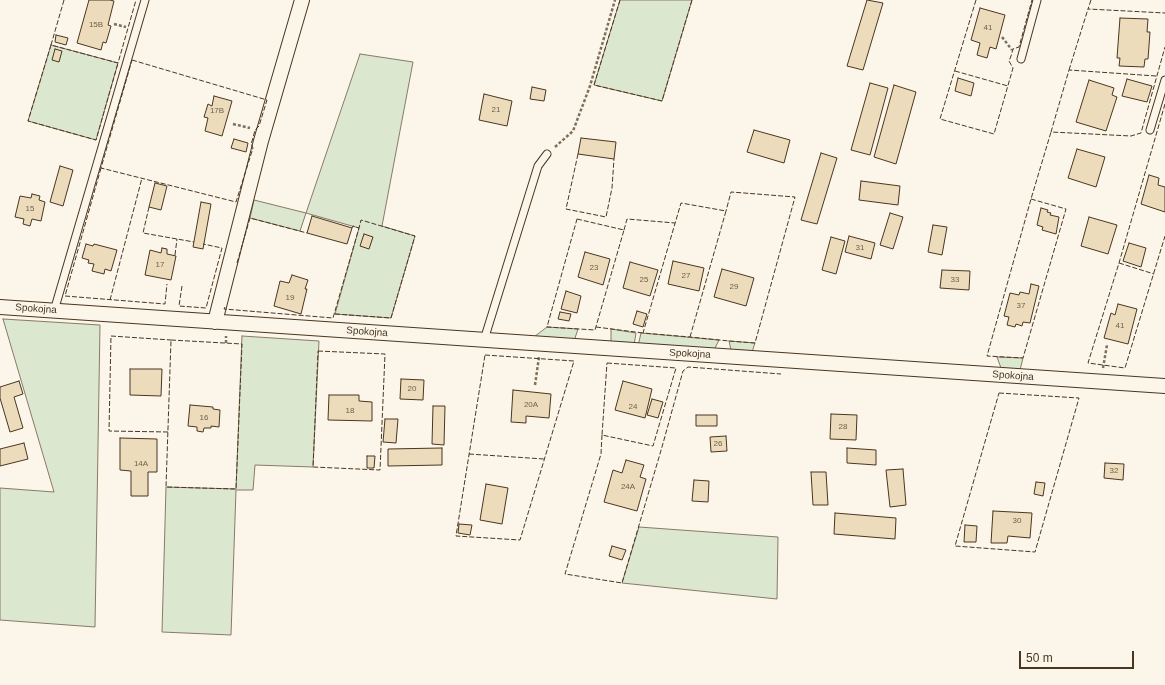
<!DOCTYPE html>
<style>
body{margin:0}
#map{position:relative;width:1165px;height:685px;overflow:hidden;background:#fbf6e9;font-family:Arial,sans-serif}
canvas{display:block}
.scale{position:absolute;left:1019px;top:651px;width:115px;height:18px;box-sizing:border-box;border:2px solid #4a3520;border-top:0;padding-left:5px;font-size:12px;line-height:14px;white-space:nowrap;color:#4a3520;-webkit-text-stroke:3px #fbf6e9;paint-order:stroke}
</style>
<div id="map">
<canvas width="1165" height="685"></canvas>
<div class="scale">50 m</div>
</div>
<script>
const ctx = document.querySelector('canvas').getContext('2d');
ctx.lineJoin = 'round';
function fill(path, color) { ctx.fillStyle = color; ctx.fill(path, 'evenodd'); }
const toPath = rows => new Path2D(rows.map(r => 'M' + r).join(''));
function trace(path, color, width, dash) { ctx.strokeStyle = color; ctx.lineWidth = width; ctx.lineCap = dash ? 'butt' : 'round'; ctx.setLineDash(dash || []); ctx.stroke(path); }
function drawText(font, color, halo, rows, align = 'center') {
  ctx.font = font + ' Arial,sans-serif'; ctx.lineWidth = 3; ctx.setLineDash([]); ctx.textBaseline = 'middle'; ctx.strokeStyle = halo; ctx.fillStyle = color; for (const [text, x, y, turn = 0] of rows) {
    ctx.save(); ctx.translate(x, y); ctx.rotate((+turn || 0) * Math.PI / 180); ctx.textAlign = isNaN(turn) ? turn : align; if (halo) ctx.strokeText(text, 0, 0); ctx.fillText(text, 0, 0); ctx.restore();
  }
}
const green = toPath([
 [620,0,692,0,662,101,594,85,620,0],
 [51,45,118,63,96,140,28,121,51,45],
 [360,54,413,62,382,226,415,236,391,318,335,314,359,228,306,213,300,231,250,218,254,200,306,213,360,54],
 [3,319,100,325,95,627,0,620,0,488,54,492,3,319],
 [547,327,578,329,574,341,534,337,547,327],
 [611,329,636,333,634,345,611,344,611,329],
 [641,333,719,340,714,350,638,346,641,333],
 [242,336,319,341,313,467,255,465,253,490,236,490,231,635,162,632,166,487,236,489,242,336],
 [729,341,755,343,752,352,731,350,729,341],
 [997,357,1023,358,1020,370,1001,368,997,357],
 [639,527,778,537,777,599,622,583,639,527]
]);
fill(green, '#dce7d0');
trace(green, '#887966', 1);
const building = toPath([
 [89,0,110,0,114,1,108,25,111,26,106,43,103,42,101,50,77,43,89,0],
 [867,0,883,3,863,70,847,66,867,0],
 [980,8,1005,15,996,49,990,47,987,58,977,55,980,43,971,40,980,8],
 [1120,18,1148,19,1147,32,1150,32,1148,59,1145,59,1144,67,1119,66,1120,58,1117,58,1120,18],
 [56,35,68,38,66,45,55,42,56,35],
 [55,49,62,51,59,62,52,60,55,49],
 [958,78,974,83,971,96,955,91,958,78],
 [1127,79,1152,86,1147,102,1122,96,1127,79],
 [1089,80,1114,88,1112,95,1117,97,1106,131,1076,122,1089,80],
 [870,83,888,88,870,155,851,150,870,83],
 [894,85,916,92,896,164,874,157,894,85],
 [532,87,546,90,544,101,530,99,532,87],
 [484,94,512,101,507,126,479,120,484,94],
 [214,96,232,101,222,136,205,131,208,118,204,117,208,104,212,106,214,96],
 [754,130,790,140,784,163,747,152,754,130],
 [581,138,616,142,614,159,578,154,581,138],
 [234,139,248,143,246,152,231,148,234,139],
 [1077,149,1105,157,1096,187,1068,178,1077,149],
 [821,153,837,158,817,224,801,220,821,153],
 [60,166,73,170,63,206,50,202,60,166],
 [1149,175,1159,178,1158,185,1165,187,1165,212,1141,204,1149,175],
 [861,181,900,186,898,205,859,200,861,181],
 [155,183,167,186,161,210,149,207,155,183],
 [32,194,40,196,39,200,45,202,41,221,32,219,30,226,23,224,24,219,15,217,20,196,31,198,32,194],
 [201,202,211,204,203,249,193,247,201,202],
 [1041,208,1048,210,1047,212,1051,213,1050,215,1059,217,1056,234,1042,230,1043,227,1037,225,1041,208],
 [890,213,903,217,893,249,880,245,890,213],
 [312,216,352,228,347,244,307,233,312,216],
 [1089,217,1117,225,1108,254,1081,246,1089,217],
 [933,225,947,227,942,255,928,252,933,225],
 [364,234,373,237,369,249,360,246,364,234],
 [849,236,875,243,871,259,845,252,849,236],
 [831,237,845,241,836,274,822,270,831,237],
 [1129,243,1146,248,1141,267,1123,261,1129,243],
 [86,244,93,246,94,244,117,250,111,271,105,269,104,274,92,271,94,264,88,263,89,260,82,258,86,244],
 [162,248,167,249,167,254,176,256,171,280,145,275,150,250,161,253,162,248],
 [585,252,610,259,603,285,578,277,585,252],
 [673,261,704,268,699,291,668,284,673,261],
 [630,262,658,270,650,296,623,288,630,262],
 [722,269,754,278,746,306,714,297,722,269],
 [942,270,970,271,969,290,940,288,942,270],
 [292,275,308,280,305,289,307,289,301,314,274,306,280,281,289,283,292,275],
 [1031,284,1039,286,1030,323,1023,322,1022,326,1016,324,1015,327,1007,325,1009,317,1004,316,1010,293,1019,295,1020,292,1029,294,1031,284],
 [566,291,581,296,577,313,561,309,566,291],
 [1118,304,1137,309,1128,344,1104,338,1111,313,1115,315,1118,304],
 [637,311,647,314,643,327,633,324,637,311],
 [560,312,571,314,569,321,558,319,560,312],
 [130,369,162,369,161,396,130,395,130,369],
 [401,379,424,380,423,400,400,399,401,379],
 [19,381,23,394,14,397,23,428,10,432,0,398,0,387,19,381],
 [623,381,652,389,645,418,615,410,623,381],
 [513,390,551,394,549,418,526,416,526,423,511,422,513,390],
 [329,395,359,395,359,401,372,402,372,421,328,420,329,395],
 [652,399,663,402,658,418,647,415,652,399],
 [190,405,213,407,213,409,220,410,219,427,211,426,211,428,204,428,203,432,197,431,197,427,188,426,190,405],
 [433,406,445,406,444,445,432,444,433,406],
 [831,414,857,415,856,440,830,439,831,414],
 [696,415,717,415,717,426,696,426,696,415],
 [385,419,398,419,396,443,383,442,385,419],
 [726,436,727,451,711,452,710,437,726,436],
 [120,438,157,439,157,472,148,472,148,496,131,496,131,471,120,470,120,438],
 [24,443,28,459,0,466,0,449,24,443],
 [442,448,442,465,388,466,388,449,442,448],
 [847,448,876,450,876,465,847,463,847,448],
 [367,456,375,456,374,468,367,468,367,456],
 [626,460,644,465,640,477,646,479,637,511,604,502,613,470,622,473,626,460],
 [1105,463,1124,464,1123,480,1104,478,1105,463],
 [903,469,906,505,890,507,886,470,903,469],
 [811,472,826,472,828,505,813,505,811,472],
 [694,480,709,481,708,502,692,501,694,480],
 [1036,482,1045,483,1043,496,1034,494,1036,482],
 [486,484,508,488,502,524,480,520,486,484],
 [993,511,1032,513,1030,538,1008,536,1007,543,991,543,993,511],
 [835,513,896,518,895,539,834,534,835,513],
 [459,524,472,525,470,535,458,533,459,524],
 [965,525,977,526,976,542,964,542,965,525],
 [612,546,626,550,622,560,609,556,612,546]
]);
fill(building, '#ecdcbc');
trace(building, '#4a3520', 1);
const service = toPath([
 [1021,59,1037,0],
 [1150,130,1165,80],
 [54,311,145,0],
 [484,340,538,166,547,154]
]);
const minor = toPath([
 [0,307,1165,386],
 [215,322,261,141,302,0]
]);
trace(service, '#4a3520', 9);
trace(minor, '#4a3520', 16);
trace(toPath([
 [114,24,126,27],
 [1002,37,1012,50],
 [233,124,250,128],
 [555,147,573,131,590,86,615,0],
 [226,343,226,336],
 [1103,368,1107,345],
 [535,385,539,357]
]), '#7f6f5c', 2.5, [3, 2]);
trace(service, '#fbf6e9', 7);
trace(minor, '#fbf6e9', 14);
trace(toPath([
 [64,0,51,45,118,63,136,0],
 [620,0,594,85,662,101,692,0],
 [976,0,940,119,994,134,1013,68,1009,61,1011,56,1013,49,1019,47,1032,0],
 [1091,0,1088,9,1165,13],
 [51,45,28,121,96,140,118,63],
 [132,60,267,100,259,126,255,130,253,138,251,144,253,148,236,202,101,168,132,60],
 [1069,70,1088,9],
 [955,71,1008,86],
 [1156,76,1069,70,1051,132,1131,136,1141,133,1165,47],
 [1165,104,1119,263,1088,363,1125,368,1165,236],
 [578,154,566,209,606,217,612,188,614,159],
 [101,168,65,296,165,304,167,284],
 [1031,199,1066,209,1023,358,987,356,1031,199,1051,132],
 [149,207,143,233,194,242],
 [577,219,624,230,595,330,547,327,577,219],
 [624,230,627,219,675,223],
 [175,255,177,239],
 [237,263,250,218,307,233],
 [1119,263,1154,274],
 [182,286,179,306,206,308,222,248,203,244],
 [110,300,142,178],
 [225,307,224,309,333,318,359,228,353,226,352,228],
 [335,314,391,318,415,236,361,220,359,228],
 [596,327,643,333],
 [690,337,726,211,681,203,643,333,690,337,729,341,755,343,795,197,731,192,726,211],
 [171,340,242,344,236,489,166,487,171,340],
 [318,351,385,354,380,470,313,467,318,351],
 [485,355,574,361,520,540,456,536,485,355],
 [607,363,676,368,653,446,602,435,607,363],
 [999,393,1079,398,1035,552,955,546,999,393],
 [168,432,109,431,111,336,171,340],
 [602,435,601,454,565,574,622,583,662,447,683,371,688,367,781,374],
 [469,454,544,459]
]), '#4a3520', 1, [5, 2]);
drawText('8px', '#725f47', null, [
 ["15B",96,25],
 ["41",988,28],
 ["21",496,110],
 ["17B",217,111],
 ["15",30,209],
 ["31",860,248],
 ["17",160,265],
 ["23",594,268],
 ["27",686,276],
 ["25",644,280],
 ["33",955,280],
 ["29",734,287],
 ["19",290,298],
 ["37",1021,306],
 ["41",1120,326],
 ["20",412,389],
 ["20A",531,405],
 ["24",633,407],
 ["18",350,411],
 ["16",204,418],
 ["28",843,427],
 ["26",718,444],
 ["14A",141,464],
 ["32",1114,471],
 ["24A",628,487],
 ["30",1017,521]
]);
drawText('10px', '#4a3520', '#fbf6e9', [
 ["Spokojna",36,309,4],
 ["Spokojna",367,332,4],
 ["Spokojna",690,354,3],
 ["Spokojna",1013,376,4]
]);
</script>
